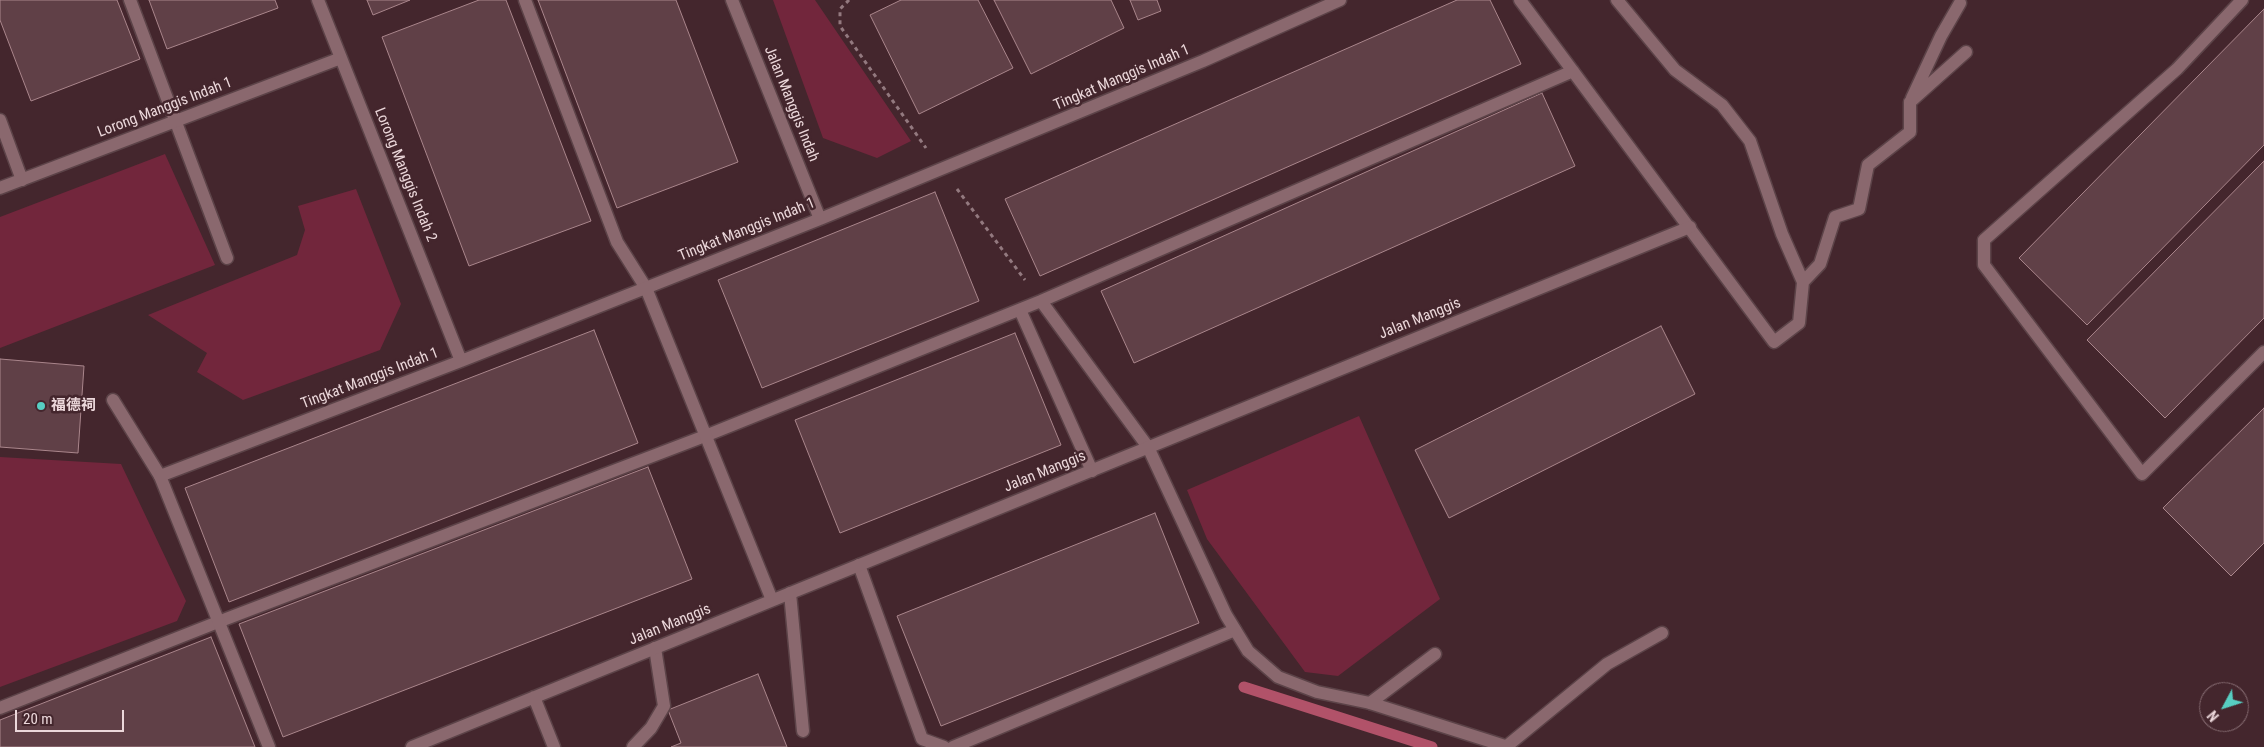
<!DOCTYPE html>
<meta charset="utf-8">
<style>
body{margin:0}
#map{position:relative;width:2264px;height:747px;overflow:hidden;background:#44262d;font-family:"Roboto Condensed",sans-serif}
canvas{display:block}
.north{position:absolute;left:2199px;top:682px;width:50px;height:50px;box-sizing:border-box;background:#44262d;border:1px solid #876d73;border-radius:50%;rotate:230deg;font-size:14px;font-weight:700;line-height:20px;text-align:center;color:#ecd8db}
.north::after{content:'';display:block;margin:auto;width:18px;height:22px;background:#57cec2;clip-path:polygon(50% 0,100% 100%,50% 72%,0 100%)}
.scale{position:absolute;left:15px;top:710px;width:109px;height:22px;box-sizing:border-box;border:2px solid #ecd8db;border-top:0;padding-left:6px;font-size:15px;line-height:18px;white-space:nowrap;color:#ecd8db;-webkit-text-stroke:4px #44262d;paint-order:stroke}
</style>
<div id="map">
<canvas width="2264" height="747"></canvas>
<div class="north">N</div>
<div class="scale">20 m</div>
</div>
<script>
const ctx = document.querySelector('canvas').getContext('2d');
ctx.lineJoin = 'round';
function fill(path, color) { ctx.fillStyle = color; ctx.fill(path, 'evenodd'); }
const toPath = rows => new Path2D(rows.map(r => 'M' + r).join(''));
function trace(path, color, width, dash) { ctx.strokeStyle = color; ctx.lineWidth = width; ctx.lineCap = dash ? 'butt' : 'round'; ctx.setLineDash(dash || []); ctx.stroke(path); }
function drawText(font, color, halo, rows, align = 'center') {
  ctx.font = font + ' "Roboto Condensed","Noto Sans SC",sans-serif'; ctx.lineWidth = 5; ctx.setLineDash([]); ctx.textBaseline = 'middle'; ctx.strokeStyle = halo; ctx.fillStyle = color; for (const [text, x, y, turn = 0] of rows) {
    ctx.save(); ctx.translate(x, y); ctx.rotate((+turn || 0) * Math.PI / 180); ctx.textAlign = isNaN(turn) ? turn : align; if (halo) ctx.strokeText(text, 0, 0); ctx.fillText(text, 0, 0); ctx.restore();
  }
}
fill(toPath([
 [773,0,815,0,911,141,877,158,823,138],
 [165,154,215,265,0,348,0,217],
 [356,189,401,304,380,350,243,400,197,372,207,353,148,315,297,255,305,230,298,206],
 [1359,416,1440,599,1338,676,1305,672,1207,539,1187,490],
 [0,457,121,464,186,601,177,621,0,687]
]), '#72263c');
trace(toPath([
 [1244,687,1432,747]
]), '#b15269', 11);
const building = toPath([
 [0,0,117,0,140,59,31,101,0,20,0,0],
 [149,0,275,0,278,8,167,49,149,0],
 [367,0,410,0,373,15,367,0],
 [479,0,506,0,591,221,469,266,382,37,479,0],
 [538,0,676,0,738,162,617,208,538,0],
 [901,0,978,0,1013,68,919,114,870,15,901,0],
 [994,0,1111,0,1124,28,1031,74,994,0],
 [1130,0,1157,0,1161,11,1138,20,1130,0],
 [1457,0,1490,0,1521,64,1040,276,1005,199,1457,0],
 [2264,9,2264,145,2087,325,2019,258,2264,9],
 [1542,93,1575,166,1134,363,1101,291,1542,93],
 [2264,161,2264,318,2165,418,2087,340,2264,161],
 [935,192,979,301,762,388,718,280,935,192],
 [1661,326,1695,394,1449,518,1415,450,1661,326],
 [594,330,638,443,229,602,185,488,594,330],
 [1015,333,1061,445,840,533,795,420,1015,333],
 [0,359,84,366,78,453,0,447,0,359],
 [2264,408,2264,543,2231,576,2163,508,2264,408],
 [648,467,692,579,283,737,239,624,648,467],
 [1155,513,1199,623,941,726,897,616,1155,513],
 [211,637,255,747,0,747,0,720,211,637],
 [758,674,787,747,671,747,681,743,668,710,758,674]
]);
fill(building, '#604047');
trace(building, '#aa868c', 1);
const service = toPath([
 [130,0,227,258],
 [525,0,617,242,646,288],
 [1520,0,1774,342,1799,323,1803,282,1820,264,1835,217,1859,209,1868,165,1910,132,1910,102,1966,52],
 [1617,0,1675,70,1722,105,1750,141,1782,234,1803,282],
 [1912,98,1941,36,1960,3],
 [1041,301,1148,447],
 [1020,310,1092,471],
 [113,400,160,476],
 [859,565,922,739,944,747],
 [790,593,803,731],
 [1370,703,1435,654],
 [0,708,218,622,705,436,1041,301,1573,71],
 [1507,746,1607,664,1662,633],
 [633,747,651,728,664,706,655,648],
 [953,747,1235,630]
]);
const minor = toPath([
 [318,0,461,361],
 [732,0,820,219],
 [2242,0,2177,69,1984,240,1984,265,2142,474,2264,352],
 [0,120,22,180],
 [0,188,341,58],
 [646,288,772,600],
 [1148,447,1226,615,1248,651,1278,677,1317,692,1370,703,1508,747],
 [534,697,554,747],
 [269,747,160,476,461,361,820,219,1203,61,1340,0],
 [412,747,1690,227]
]);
trace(service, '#5c4348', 15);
trace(minor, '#5c4348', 15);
trace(toPath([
 [849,0,840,9,840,26,926,148],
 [957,189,1025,280]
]), '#93797f', 3, [4, 4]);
trace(service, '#8a686e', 12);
trace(minor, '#8a686e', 12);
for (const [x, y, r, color] of [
 [41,406,5,"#57cec2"]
]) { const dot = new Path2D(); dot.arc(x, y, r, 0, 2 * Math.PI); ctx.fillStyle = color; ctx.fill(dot); trace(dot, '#44262d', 2); }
drawText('15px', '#ecd8db', '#44262d', [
 ["Tingkat Manggis Indah 1",1122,78,-23],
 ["Jalan Manggis Indah",791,104,68],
 ["Lorong Manggis Indah 1",165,108,-21],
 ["Lorong Manggis Indah 2",405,175,68],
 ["Tingkat Manggis Indah 1",747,230,-22],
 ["Jalan Manggis",1420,319,-22],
 ["Tingkat Manggis Indah 1",370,379,-21],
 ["Jalan Manggis",1045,472,-22],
 ["Jalan Manggis",670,625,-22]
]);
drawText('bold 15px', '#ecd8db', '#44262d', [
 ["福德祠",51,406]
], 'left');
</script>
